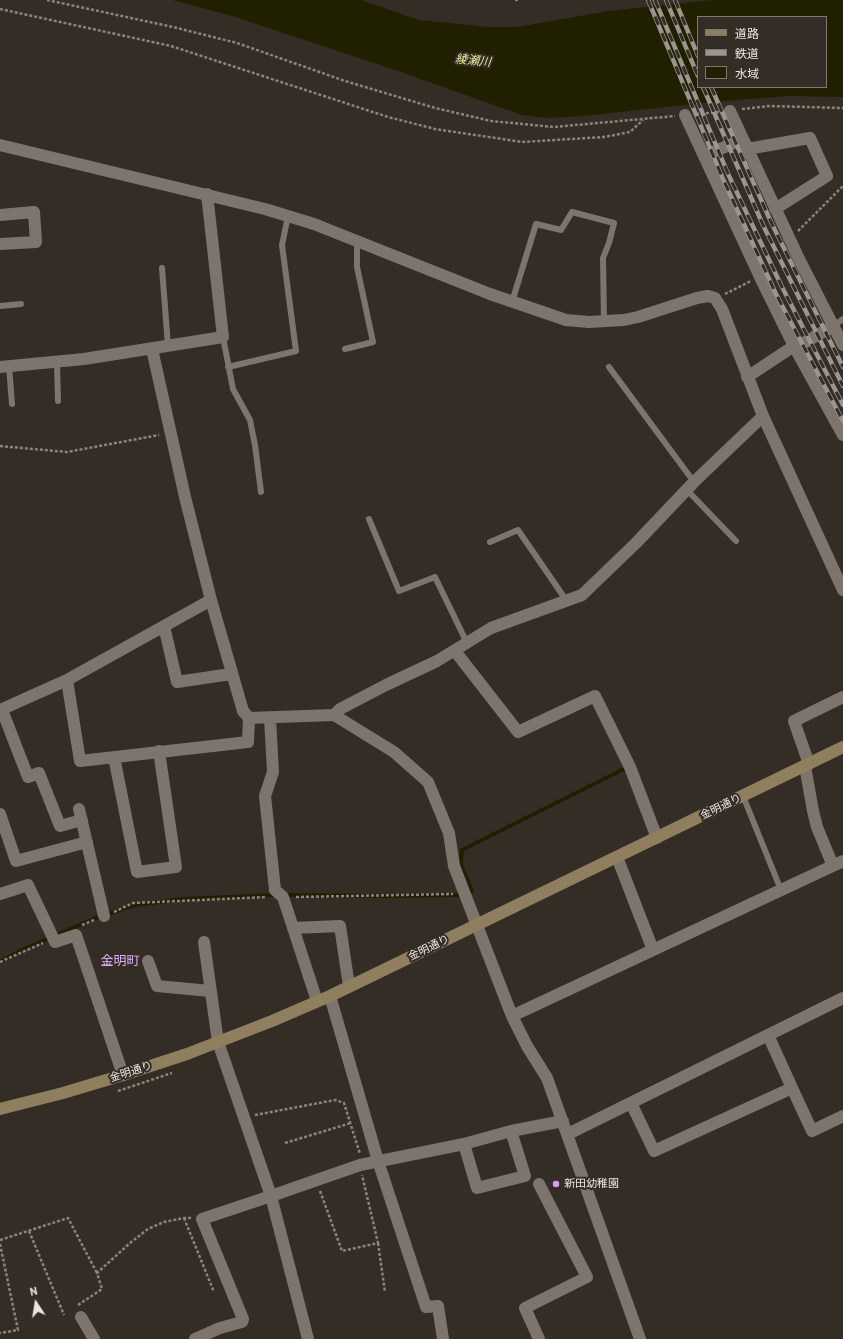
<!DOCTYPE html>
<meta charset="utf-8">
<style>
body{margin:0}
#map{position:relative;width:843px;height:1339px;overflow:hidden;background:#342d26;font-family:"PT Sans","Noto Sans JP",sans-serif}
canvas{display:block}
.legend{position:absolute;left:697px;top:16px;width:130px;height:72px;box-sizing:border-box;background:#342d26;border:1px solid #7d7771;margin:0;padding:5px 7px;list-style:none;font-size:12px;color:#eae6e2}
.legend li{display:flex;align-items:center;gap:8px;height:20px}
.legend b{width:20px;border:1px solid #7d7771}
.north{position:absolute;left:16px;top:1283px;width:40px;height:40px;-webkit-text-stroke:3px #342d26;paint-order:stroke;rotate:348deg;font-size:11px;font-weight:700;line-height:16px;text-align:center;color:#eae6e2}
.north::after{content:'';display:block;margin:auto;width:14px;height:18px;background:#eae6e2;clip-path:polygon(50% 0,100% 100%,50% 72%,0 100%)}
</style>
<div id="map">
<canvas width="843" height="1339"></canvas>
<ul class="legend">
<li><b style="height:5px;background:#907f5f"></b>道路</li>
<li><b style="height:5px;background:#9a958f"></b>鉄道</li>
<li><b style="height:11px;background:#202000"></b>水域</li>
</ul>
<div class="north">N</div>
</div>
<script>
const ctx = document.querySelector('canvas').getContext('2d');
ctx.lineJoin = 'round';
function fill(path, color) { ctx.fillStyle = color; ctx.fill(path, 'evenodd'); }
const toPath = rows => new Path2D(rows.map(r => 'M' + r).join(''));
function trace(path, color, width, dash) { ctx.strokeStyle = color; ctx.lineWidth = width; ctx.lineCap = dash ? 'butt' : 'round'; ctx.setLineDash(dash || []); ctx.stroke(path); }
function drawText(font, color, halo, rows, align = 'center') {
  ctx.font = font + ' "PT Sans","Noto Sans JP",sans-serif'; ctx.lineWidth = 4; ctx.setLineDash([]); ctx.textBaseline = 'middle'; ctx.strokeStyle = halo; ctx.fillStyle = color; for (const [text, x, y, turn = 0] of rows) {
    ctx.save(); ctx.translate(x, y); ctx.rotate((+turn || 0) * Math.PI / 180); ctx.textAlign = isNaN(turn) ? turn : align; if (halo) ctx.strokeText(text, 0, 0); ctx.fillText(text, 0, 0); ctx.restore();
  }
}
fill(toPath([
 [172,0,361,0,419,20,489,27,517,27,608,11,712,0,843,0,843,97,789,96,723,101,584,116,548,118,522,115,398,71,232,16],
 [698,17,826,17,826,87,698,87]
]), '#202000');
trace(toPath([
 [284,895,391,896,461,895,472,891,461,865,462,850,624,769],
 [0,962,24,949,96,918,135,905,183,899,275,895]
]), '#202000', 4);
trace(toPath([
 [47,0,173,27,237,43,345,81,435,108,491,121,554,127,675,116],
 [515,0,518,0],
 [0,9,171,46,388,117,435,129,522,142,604,137,630,132,643,120],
 [742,109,770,106,843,108],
 [696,114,719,112],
 [798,231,843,186],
 [725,294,751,281],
 [0,446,67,452,159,435],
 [296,897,453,894],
 [114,912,133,903,267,897],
 [82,925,94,920],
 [0,962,43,943],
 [118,1091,172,1073],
 [255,1115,335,1100,344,1103,360,1154],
 [285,1143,351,1123],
 [320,1191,342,1251,378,1243,362,1175],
 [184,1218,214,1292],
 [29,1231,64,1315],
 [0,1240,68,1218,97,1273],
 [378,1243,385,1292],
 [0,1244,18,1330,0,1333],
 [78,1305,102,1289,97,1273,130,1243,148,1229,164,1222,184,1218,192,1218]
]), '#89847e', 2.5, [3, 2]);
trace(toPath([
 [162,268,168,346],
 [512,302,536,224,561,230,572,212,614,223,609,243,603,258,604,322],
 [0,306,21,304],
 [833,326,843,319],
 [223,337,233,389,250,420,255,445,261,492],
 [345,349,373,342,357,267,357,241],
 [57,362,58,401],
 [9,366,12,404],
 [228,367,296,351,282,245,288,216],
 [609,367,694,482],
 [687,490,736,541],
 [369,519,399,591,435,577,467,643],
 [490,542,518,530,566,600],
 [743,796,781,890]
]), '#7d756d', 6);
trace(toPath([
 [730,111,743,139],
 [685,115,704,156],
 [0,145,265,209,314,224,490,294,566,320,589,322,624,320,638,317,697,298,708,296,715,298,722,309,763,416,843,590],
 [747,149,810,138,827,176,775,209],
 [0,215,34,212,36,242,0,244],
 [843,345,799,259,743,139,704,156,760,277,795,348,843,435],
 [795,348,833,326],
 [152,349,185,497,211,600,243,711,249,718,334,715,340,709,386,685,437,661,491,628,582,595,636,543,694,482,763,416],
 [0,367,84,359,223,337,207,194],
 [747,377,794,346],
 [164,626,177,682,231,674],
 [455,651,518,732,595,696,630,767,657,838],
 [67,680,80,761,248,742,249,718],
 [0,710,67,680,211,600],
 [2,710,28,777,39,773,60,826,82,820],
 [334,715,394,752,428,782,449,833,454,866,512,1016,527,1046,547,1078,640,1339],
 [270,718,273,772,265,796,275,890,283,897,317,1001],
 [114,757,137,872,176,867,159,751],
 [809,764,794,721,843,697],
 [805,766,813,811,817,827,833,866],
 [79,809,104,916],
 [0,814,16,861,87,842],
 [617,857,653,950],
 [0,894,28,885,55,942,76,935,123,1075],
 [293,928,340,926,349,986],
 [204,942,218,1042,271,1196,308,1339],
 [148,961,157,986,210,991],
 [330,996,378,1161,426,1307,438,1306,443,1339],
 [512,1016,843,861],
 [792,1088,812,1131,843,1116],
 [631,1103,654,1151,792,1088,768,1035],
 [568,1134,843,998],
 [464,1144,477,1188,525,1176,511,1131],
 [81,1317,94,1339],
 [195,1339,220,1328,242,1322,243,1319,202,1219,271,1196,360,1165,464,1144,511,1131,563,1121],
 [539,1339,525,1308,587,1277,539,1184]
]), '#7d756d', 12);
trace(toPath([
 [0,1109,63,1093,123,1075,187,1054,272,1021,330,996,843,747]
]), '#907f5f', 12);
const rail = toPath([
 [648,0,723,179,776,294,843,421],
 [655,0,729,176,782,287,843,405],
 [666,0,698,76],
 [675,0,698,56],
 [703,87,763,225,843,386],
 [711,87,771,222,843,367]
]);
trace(rail, '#9a958f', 4.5);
trace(rail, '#342d26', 3, [9]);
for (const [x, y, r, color] of [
 [556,1184,4,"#d79bf9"]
]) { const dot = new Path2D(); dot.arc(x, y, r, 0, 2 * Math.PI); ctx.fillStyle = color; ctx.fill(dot); trace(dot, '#342d26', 1.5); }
drawText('11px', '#eae6e2', '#342d26', [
 ["金明通り",721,807,-26],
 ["金明通り",429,948,-26],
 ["金明通り",131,1072,-18]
]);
drawText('11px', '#eae6e2', '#342d26', [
 ["新田幼稚園",564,1184]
], 'left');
drawText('italic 12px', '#e6e799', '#342d26', [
 ["綾瀬川",473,61,6]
]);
drawText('13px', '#dab0f2', '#342d26', [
 ["金明町",120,961]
]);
</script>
